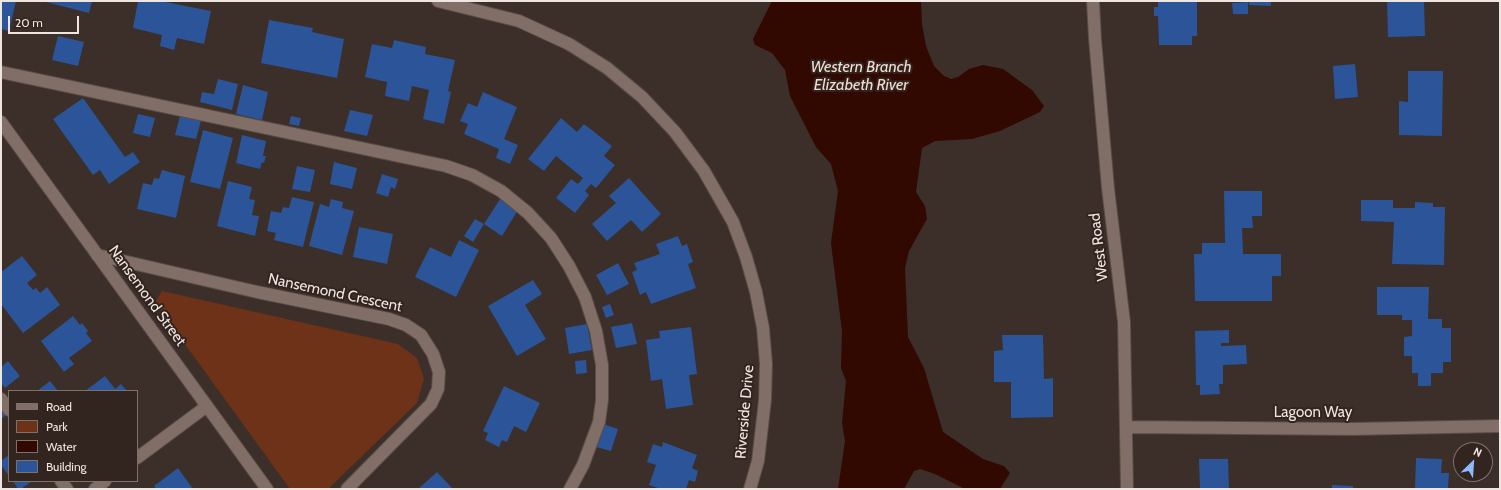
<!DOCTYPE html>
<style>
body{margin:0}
#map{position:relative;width:1501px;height:490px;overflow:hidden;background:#3c2e28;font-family:Cabin,sans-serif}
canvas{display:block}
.frame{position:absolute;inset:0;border:2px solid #efe5e1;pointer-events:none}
.legend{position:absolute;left:8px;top:390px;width:130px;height:92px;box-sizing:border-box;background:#32241e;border:1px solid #7e716c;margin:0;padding:5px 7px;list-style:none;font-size:12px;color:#efe5e1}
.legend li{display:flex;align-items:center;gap:8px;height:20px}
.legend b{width:20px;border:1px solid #7e716c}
.north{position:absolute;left:1453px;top:442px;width:40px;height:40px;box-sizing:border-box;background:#32241e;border:1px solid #7e716c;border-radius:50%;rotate:25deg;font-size:11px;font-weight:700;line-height:16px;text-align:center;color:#efe5e1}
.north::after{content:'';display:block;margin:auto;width:14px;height:18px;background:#8eb9fc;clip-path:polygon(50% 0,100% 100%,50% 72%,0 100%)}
.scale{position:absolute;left:8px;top:16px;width:71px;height:18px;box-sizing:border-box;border:2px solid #efe5e1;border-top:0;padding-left:5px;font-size:12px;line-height:14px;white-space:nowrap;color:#efe5e1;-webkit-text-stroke:3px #32241e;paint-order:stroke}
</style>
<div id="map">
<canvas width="1501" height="490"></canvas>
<div class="frame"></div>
<ul class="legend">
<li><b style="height:5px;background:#806e67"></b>Road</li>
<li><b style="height:11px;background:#6d3218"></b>Park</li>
<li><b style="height:11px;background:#310900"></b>Water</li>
<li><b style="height:11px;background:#2b5598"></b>Building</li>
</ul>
<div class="north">N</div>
<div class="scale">20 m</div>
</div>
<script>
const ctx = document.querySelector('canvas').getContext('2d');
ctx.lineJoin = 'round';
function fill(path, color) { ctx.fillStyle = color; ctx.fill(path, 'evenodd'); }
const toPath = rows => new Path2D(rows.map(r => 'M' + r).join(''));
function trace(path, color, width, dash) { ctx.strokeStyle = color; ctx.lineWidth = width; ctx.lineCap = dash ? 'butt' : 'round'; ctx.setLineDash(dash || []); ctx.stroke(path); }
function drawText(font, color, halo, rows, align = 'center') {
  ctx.font = font + ' Cabin,sans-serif'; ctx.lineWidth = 4; ctx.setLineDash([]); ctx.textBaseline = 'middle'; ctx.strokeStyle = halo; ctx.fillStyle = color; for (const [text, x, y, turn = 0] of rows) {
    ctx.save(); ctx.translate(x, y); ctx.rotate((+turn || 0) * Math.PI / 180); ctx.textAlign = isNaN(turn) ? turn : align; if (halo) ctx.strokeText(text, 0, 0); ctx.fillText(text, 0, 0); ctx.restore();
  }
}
fill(toPath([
 [162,291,398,344,417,358,424,379,417,403,328,489,290,489,155,303]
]), '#6d3218');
fill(toPath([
 [772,1,921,1,922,24,926,46,934,66,944,76,951,79,958,77,969,69,983,65,1003,69,1032,90,1044,106,1040,112,1000,131,972,139,935,141,922,148,916,192,925,206,927,219,909,251,905,268,908,337,924,368,943,432,983,459,1004,466,1010,473,1000,489,965,489,935,474,920,469,914,471,904,489,838,489,845,441,842,423,846,381,841,368,842,331,831,243,838,191,831,164,816,147,790,96,785,70,772,53,755,45,753,39]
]), '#310900');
fill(toPath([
 [1,1,16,1,9,31,1,29],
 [42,1,92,1,89,13],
 [138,1,160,1,211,11,204,44,177,38,174,50,160,46,162,35,133,28],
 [1158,1,1197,1,1197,36,1192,36,1192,45,1159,45,1158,16,1154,16,1154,7,1158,7],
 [1249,1,1271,1,1271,6,1249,5],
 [1387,1,1424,1,1425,36,1388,37],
 [1248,2,1248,14,1233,14,1232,3],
 [269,20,313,28,312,32,344,39,337,78,261,63],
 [58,36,84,42,78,66,52,60],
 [394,40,426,47,425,54,455,60,448,91,451,92,444,124,423,119,429,90,412,86,409,101,385,96,387,82,365,77,372,44,392,48],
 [1355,64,1358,97,1335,99,1333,66],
 [1408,71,1443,71,1442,136,1399,135,1399,101,1408,102],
 [218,79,238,84,232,110,200,102,202,92,214,94],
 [243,85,268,92,262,120,236,114],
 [483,92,517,107,504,139,518,145,510,164,496,158,499,149,464,134,468,124,460,121,468,103,477,107],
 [83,98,125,157,133,152,140,162,109,184,100,170,93,175,53,119],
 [350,110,373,115,367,136,344,131],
 [181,112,202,117,196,139,175,135],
 [138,114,155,118,150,137,133,133],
 [291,116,301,118,299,126,289,124],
 [561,118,577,132,584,124,612,146,604,156,615,165,596,188,591,184,585,191,589,195,575,213,556,198,571,179,578,184,583,178,556,156,544,171,528,159],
 [203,130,233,138,220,189,190,182],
 [242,135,266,141,263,156,266,156,264,163,262,162,260,169,236,163],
 [334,162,357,168,352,189,330,184],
 [297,166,315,170,310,192,292,189],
 [162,170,185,176,176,218,137,209,143,183,152,185,154,178,159,179],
 [382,174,398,179,395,189,391,187,388,197,376,193],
 [629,178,661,214,642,232,631,220,607,241,592,224,616,203,609,196],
 [228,181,252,187,249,199,255,200,252,215,259,216,255,236,217,226],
 [1224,191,1262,191,1262,216,1252,216,1253,228,1242,228,1243,254,1281,254,1281,276,1272,276,1272,301,1195,301,1194,254,1202,254,1202,243,1225,243],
 [292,197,314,202,303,247,274,240,276,233,267,231,271,211,281,213,283,207,289,208],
 [331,199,343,202,342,208,354,211,342,255,309,246,320,204,329,207],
 [500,199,518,210,502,236,484,224],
 [1361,200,1393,200,1393,208,1415,208,1415,202,1433,203,1433,207,1445,207,1444,265,1392,264,1394,222,1361,221],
 [475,219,484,224,473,242,464,236],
 [359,227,393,234,387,264,353,257],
 [678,236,682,246,687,244,693,262,688,264,696,288,651,304,646,292,640,295,632,272,637,270,634,263,660,254,656,244],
 [459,240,479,250,456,297,415,277,430,247,451,257],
 [22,256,37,275,27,283,33,290,36,288,40,293,47,287,60,305,23,333,1,304,1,272],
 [618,263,629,284,607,295,596,275],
 [533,280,542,294,525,305,546,339,517,356,488,306],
 [1377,287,1429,287,1428,319,1442,319,1442,328,1451,328,1451,362,1443,362,1443,373,1431,373,1431,386,1418,386,1418,373,1412,373,1412,356,1404,356,1404,337,1412,336,1412,320,1402,320,1402,315,1377,315],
 [610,304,614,315,606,318,602,307],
 [73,316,80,325,82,323,88,331,86,333,92,341,69,358,74,364,64,372,41,341],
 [632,323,637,344,616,348,611,327],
 [587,324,592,350,569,354,565,328],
 [691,327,697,374,689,375,693,405,666,409,662,379,651,381,646,340,660,338,659,331],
 [1229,330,1229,343,1221,343,1221,346,1246,345,1247,364,1223,365,1223,384,1219,384,1220,394,1200,395,1200,385,1196,385,1195,331],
 [1002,335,1043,335,1044,379,1053,378,1053,417,1011,418,1011,382,994,382,994,351,1003,350],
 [586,360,587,373,576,374,575,361],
 [8,361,20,376,5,388,1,383,1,367],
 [105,376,115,389,121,384,127,391,85,391],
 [50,381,58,391,37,391],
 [504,386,540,403,526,432,514,426,507,442,502,440,499,447,485,440,488,433,483,431],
 [1,406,7,414,1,419],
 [603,424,618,429,611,451,596,447],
 [663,442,697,455,692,468,698,471,695,482,689,480,686,489,661,489,649,485,656,465,647,462,653,444,662,447],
 [9,455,9,476,1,465,1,461],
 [1416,458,1442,459,1441,473,1449,473,1448,489,1415,489],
 [1199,459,1228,459,1229,489,1200,489],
 [178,468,193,489,156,489,154,486],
 [437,472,453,489,418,489],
 [13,481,32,481,21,489,18,489],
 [1332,485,1353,486,1353,489,1332,489]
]), '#2b5598');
const minor = toPath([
 [438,1,519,21,569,44,607,68,642,97,675,132,704,171,733,222,746,257,756,292,763,328,766,364,765,400,758,461,750,489],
 [1093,1,1095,39,1108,188,1124,322,1127,489],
 [1,72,446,166,472,175,501,191,528,213,551,238,569,266,585,297,596,331,602,365,602,400,599,422,583,465,570,489],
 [1,122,267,489],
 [97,255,257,292,389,319,406,325,421,335,433,354,439,372,438,389,431,404,347,489],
 [1,399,9,410],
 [1126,427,1352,429,1500,426],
 [137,458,207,406],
 [61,481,67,489],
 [95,489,105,481]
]);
trace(minor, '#584c46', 14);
trace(minor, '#806e67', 12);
drawText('15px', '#efe5e1', '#32241e', [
 ["West Road",1099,247,-97],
 ["Nansemond Crescent",335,293,12],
 ["Nansemond Street",147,296,54],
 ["Riverside Drive",745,412,-85],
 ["Lagoon Way",1313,413]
]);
drawText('italic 16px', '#f3dbd1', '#32241e', [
 ["Western Branch",861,67],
 ["Elizabeth River",861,85]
]);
</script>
